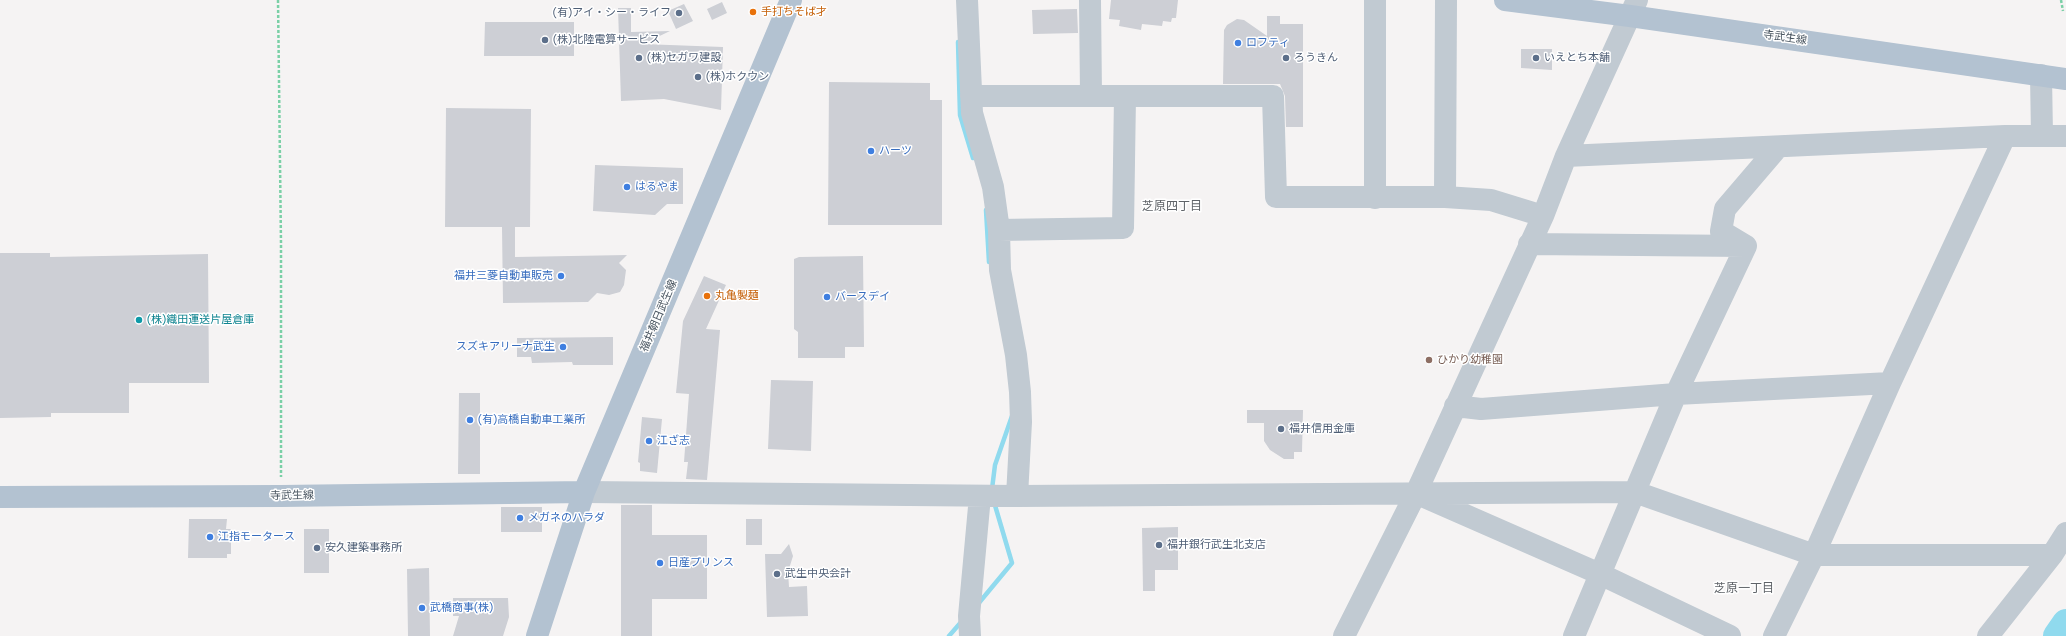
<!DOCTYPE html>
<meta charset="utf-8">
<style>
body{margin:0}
canvas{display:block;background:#f5f3f3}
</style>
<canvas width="2066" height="636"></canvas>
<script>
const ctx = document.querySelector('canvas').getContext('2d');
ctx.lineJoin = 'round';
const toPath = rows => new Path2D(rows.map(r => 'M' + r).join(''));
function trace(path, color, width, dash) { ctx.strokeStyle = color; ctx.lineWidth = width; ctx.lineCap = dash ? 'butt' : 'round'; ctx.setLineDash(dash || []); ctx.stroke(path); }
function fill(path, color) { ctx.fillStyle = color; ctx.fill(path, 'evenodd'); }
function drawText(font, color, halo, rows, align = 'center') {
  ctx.font = font + ' "DM Sans","Noto Sans JP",sans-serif'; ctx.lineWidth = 3; ctx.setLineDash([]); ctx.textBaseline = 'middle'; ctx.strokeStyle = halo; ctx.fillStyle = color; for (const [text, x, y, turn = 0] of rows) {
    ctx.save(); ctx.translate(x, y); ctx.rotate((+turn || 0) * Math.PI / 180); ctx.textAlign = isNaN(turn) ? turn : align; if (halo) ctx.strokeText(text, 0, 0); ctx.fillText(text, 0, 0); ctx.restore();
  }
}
trace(toPath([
 [958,42,960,115,973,158],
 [986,210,989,262],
 [992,489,995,465,1012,416],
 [978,604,1012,563,994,502],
 [949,636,962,621]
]), '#90daee', 4.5);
trace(toPath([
 [2057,636,2066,623]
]), '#90daee', 28);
fill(toPath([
 [1111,0,1178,0,1176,18,1172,18,1171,22,1163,21,1162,26,1142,24,1141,30,1119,26,1120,20,1109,19],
 [722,2,727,13,712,20,707,9],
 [684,4,693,21,676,29,668,11],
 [618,8,631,8,631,32,670,31,643,44,723,47,721,110,664,99,621,101],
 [1077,9,1078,33,1033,34,1032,10],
 [1267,16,1280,16,1280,24,1303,24,1303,127,1286,127,1285,96,1280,84,1223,84,1224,30,1227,25,1237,19,1244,20,1267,36],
 [485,22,574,22,574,56,484,56],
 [1521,49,1552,49,1552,70,1521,68],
 [829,82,930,83,930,100,942,100,942,225,828,225],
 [446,108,531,109,530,227,515,227,515,257,627,255,619,263,626,270,624,285,620,292,609,295,597,293,588,302,503,303,502,227,445,227],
 [595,165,683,168,683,204,667,204,655,215,593,211],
 [0,253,50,253,50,257,208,254,209,383,129,383,129,413,51,413,51,417,0,418],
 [863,256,864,347,845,347,845,358,798,358,798,332,794,329,794,259,799,257],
 [704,276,726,285,706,329,720,330,707,480,686,479,688,462,684,462,689,394,676,393,683,321],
 [613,337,613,365,573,365,572,362,532,363,531,357,517,357,517,338],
 [771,380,813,381,811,451,768,449],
 [459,393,480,393,480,474,458,474],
 [1247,410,1303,410,1302,452,1294,452,1294,459,1284,459,1270,450,1264,441,1264,423,1247,423],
 [642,417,662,419,657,473,640,471,640,463,638,462],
 [621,505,652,505,652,535,707,535,707,599,652,599,652,636,621,636],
 [501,507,542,507,542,532,501,532],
 [189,519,227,519,226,529,231,529,231,554,227,554,227,558,188,558],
 [746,519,762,519,762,545,746,545],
 [1178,527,1178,570,1155,570,1155,591,1143,591,1142,528],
 [304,529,329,529,329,573,304,573],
 [789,544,793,556,788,572,789,587,807,586,808,616,767,617,765,554,781,554],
 [429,568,430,636,408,636,407,569],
 [453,598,508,598,509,617,503,636,453,636,459,616,453,616]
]), '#cdcfd5');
trace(toPath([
 [278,0,281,243,281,477],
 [2061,0,2063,11]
]), '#7ad0a6', 2.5, [3, 2]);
trace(toPath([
 [967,0,972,113,993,187,999,230,1000,270,1016,355,1020,392,1021,422,1017,496],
 [1090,0,1091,95],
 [1375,0,1375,198],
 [2041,75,2042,136],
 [971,96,1273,96,1276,197,1445,197,1491,200,1543,216],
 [1566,156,2005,136,2066,136],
 [1445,197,1446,0],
 [999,230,1123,228,1125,96],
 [1529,244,1746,246],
 [1455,406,1481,409,1676,394,1890,383],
 [584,492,1017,496,1635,492,1814,555,2052,555],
 [1422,496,1600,574,1730,636],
 [970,636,969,616,980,496],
 [1344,636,1416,493,1543,216,1566,156,1637,0],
 [1574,636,1676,394,1746,246,1721,231,1725,209,1778,147],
 [1774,636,1814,555,1890,383,2005,136],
 [1988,636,2052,555,2066,533]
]), '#c1cad2', 22);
trace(toPath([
 [1505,0,1630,16,2066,79],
 [0,497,281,496,584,492],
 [537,636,584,492,791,0]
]), '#b3c2d1', 22);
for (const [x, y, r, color] of [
 [753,12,4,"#e8710a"],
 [679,13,4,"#5c6f8a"],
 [545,40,4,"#5c6f8a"],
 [1238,43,4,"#3f7fe0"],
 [639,58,4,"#5c6f8a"],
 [1286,58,4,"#5c6f8a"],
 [1536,58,4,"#5c6f8a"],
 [698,77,4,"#5c6f8a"],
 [871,151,4,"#3f7fe0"],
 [627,187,4,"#3f7fe0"],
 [561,276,4,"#3f7fe0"],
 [707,296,4,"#e8710a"],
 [827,297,4,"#3f7fe0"],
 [139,320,4,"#0f9aa8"],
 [563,347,4,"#3f7fe0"],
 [1429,360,4,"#8d6e63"],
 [470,420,4,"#3f7fe0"],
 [1281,429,4,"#5c6f8a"],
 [649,441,4,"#3f7fe0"],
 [520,518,4,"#3f7fe0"],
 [210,537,4,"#3f7fe0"],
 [1159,545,4,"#5c6f8a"],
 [317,548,4,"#5c6f8a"],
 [660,563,4,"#3f7fe0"],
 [777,574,4,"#5c6f8a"],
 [422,608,4,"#3f7fe0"]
]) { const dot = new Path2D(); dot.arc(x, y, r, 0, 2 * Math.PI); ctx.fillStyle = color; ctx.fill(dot); trace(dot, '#fff', 1.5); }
drawText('11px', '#c56008', '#fff', [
 ["手打ちそば才",761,12],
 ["丸亀製麺",715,296]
], 'left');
drawText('11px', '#4e5e75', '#fff', [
 ["(有)アイ・シー・ライフ",671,13,"right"],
 ["(株)北陸電算サービス",553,40],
 ["(株)セガワ建設",647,58],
 ["ろうきん",1294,58],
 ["いえとち本舗",1544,58],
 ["(株)ホクウン",706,77],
 ["福井信用金庫",1289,429],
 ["福井銀行武生北支店",1167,545],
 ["安久建築事務所",325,548],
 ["武生中央会計",785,574]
], 'left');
drawText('11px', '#4a5661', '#fff', [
 ["寺武生線",1785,38,8],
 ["福井朝日武生線",659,316,-67],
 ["寺武生線",292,496,-1]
]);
drawText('11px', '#366cbe', '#fff', [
 ["ロフティ",1246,43],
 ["ハーツ",879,151],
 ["はるやま",635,187],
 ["福井三菱自動車販売",553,276,"right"],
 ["バースデイ",835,297],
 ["スズキアリーナ武生",555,347,"right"],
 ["(有)高橋自動車工業所",478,420],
 ["江ざ志",657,441],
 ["メガネのハラダ",528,518],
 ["江指モータース",218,537],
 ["日産プリンス",668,563],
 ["武橋商事(株)",430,608]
], 'left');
drawText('11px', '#0d838f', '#fff', [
 ["(株)織田運送片屋倉庫",147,320]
], 'left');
drawText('11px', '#785e54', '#fff', [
 ["ひかり幼稚園",1437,360]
], 'left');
drawText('12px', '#5f6368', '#fff', [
 ["芝原四丁目",1172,207],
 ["芝原一丁目",1744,589]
]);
</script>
